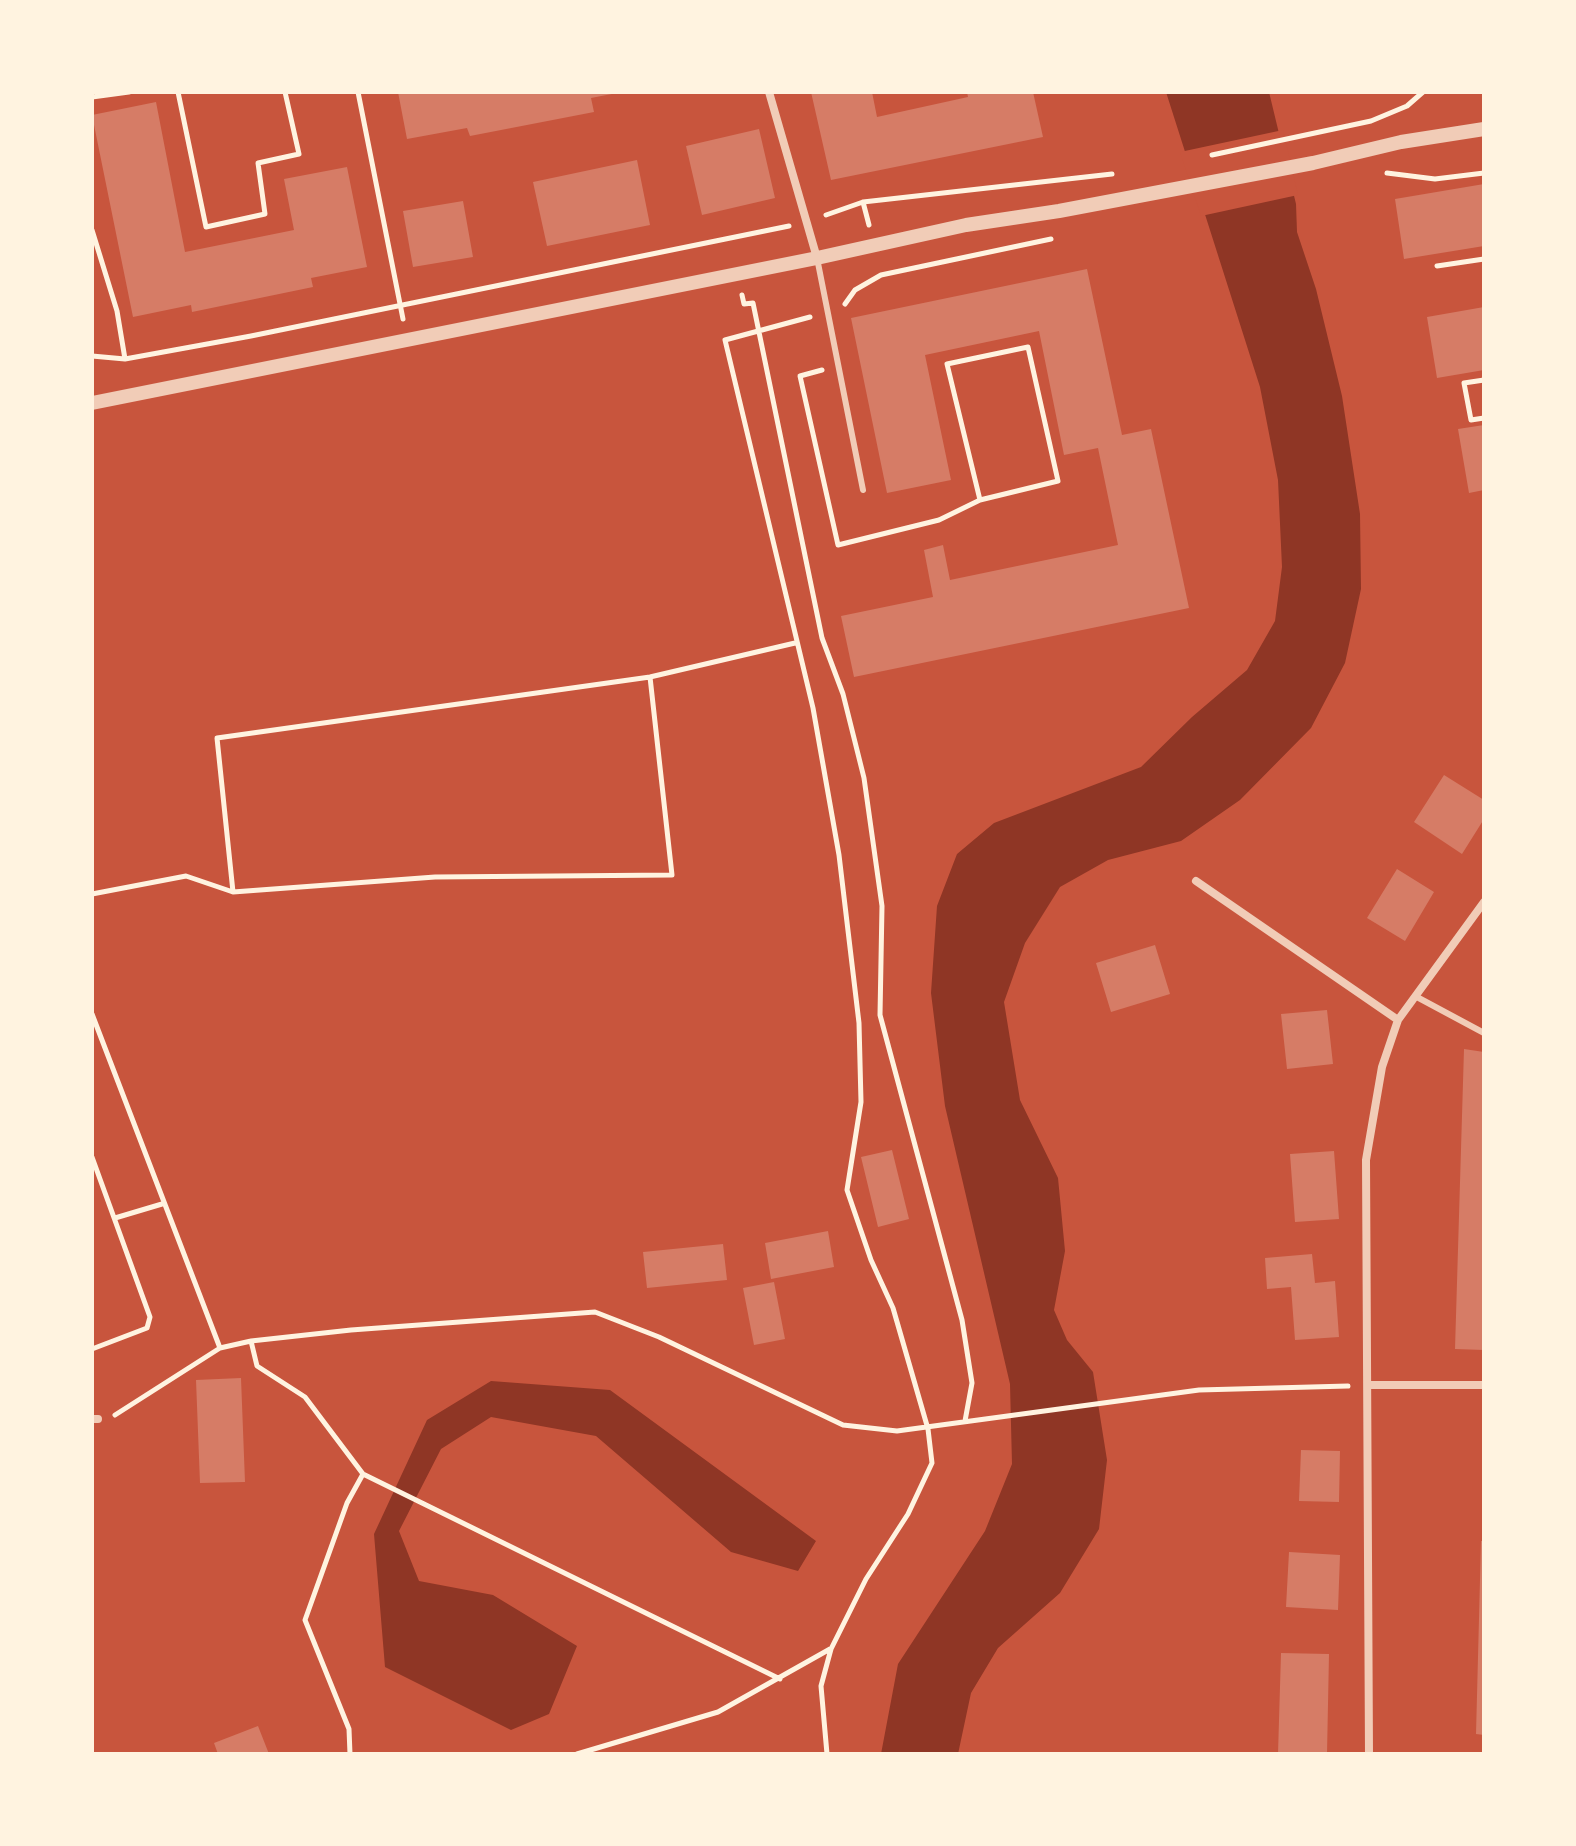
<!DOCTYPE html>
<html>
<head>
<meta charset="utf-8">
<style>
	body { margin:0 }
	#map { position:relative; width:1576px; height:1846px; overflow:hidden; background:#c8553d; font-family:"Varela Round",sans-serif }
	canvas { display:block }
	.frame { position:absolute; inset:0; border:94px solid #fff3e0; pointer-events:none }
</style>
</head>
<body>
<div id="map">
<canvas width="1576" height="1846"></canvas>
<div class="frame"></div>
</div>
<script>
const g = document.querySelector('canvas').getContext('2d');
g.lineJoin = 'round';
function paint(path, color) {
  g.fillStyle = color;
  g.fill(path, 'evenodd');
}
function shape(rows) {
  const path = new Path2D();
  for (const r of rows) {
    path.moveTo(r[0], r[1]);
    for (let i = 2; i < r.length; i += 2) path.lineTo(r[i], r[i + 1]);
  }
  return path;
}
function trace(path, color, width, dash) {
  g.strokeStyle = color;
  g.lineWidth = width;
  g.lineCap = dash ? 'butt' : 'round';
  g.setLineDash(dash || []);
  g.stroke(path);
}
paint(shape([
	[1166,92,1269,92,1296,204,1297,232,1316,289,1342,396,1360,514,1361,589,1345,663,1311,728,1240,800,1181,841,1108,860,1060,887,1025,943,1004,1002,1020,1100,1058,1178,1065,1251,1054,1310,1067,1340,1093,1372,1107,1460,1099,1529,1060,1593,998,1648,971,1693,958,1754,881,1754,898,1664,985,1531,1012,1464,1010,1384,945,1106,931,993,937,906,957,854,994,823,1141,767,1192,717,1247,670,1275,621,1282,567,1278,480,1260,387],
	[491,1381,610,1390,816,1541,798,1571,731,1552,596,1436,491,1417,441,1449,399,1531,419,1581,493,1595,577,1646,549,1714,511,1730,385,1667,374,1534,427,1420]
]), '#8f3625');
paint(shape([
	[1283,130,1298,195,1201,216,1180,152]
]), '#c8553d');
paint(shape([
	[398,92,617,92,617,93,591,98,594,112,470,136,467,128,407,139],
	[811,92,872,92,877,117,968,97,967,92,1033,92,1043,137,831,180],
	[156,102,185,252,294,230,284,179,347,167,367,267,311,278,313,287,192,312,191,305,133,317,92,115],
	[759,129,775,198,702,215,686,146],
	[637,160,650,225,547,246,533,182],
	[1484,184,1484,246,1404,259,1395,199],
	[463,201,473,257,413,267,403,211],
	[1087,269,1122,435,1151,429,1189,608,854,677,841,616,933,597,924,550,943,545,950,580,1118,545,1098,448,1064,455,1039,331,925,355,951,480,887,493,851,318],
	[1484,307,1484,370,1437,378,1427,317],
	[1484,425,1484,490,1469,493,1458,429],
	[1444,775,1484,800,1484,819,1462,854,1414,822],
	[1397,869,1434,892,1405,941,1367,918],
	[1155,945,1170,994,1111,1012,1096,963],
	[1327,1010,1333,1064,1287,1069,1281,1014],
	[1464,1049,1484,1052,1484,1350,1455,1349],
	[892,1150,909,1219,878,1227,861,1157],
	[1334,1151,1339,1219,1295,1222,1290,1154],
	[828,1231,834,1267,771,1279,765,1243],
	[723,1244,727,1280,647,1288,643,1252],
	[1312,1254,1315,1283,1335,1281,1339,1337,1295,1340,1291,1287,1267,1289,1265,1258],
	[774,1282,785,1339,754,1345,743,1288],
	[241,1378,245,1482,200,1483,196,1380],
	[1301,1450,1340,1451,1339,1502,1299,1501],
	[1481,1541,1484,1541,1484,1735,1476,1734],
	[1289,1552,1340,1555,1338,1610,1286,1607],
	[1281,1653,1329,1654,1327,1754,1278,1754],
	[258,1726,269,1754,218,1754,214,1743]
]), '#d67c66');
trace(shape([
	[178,92,206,227,265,214,258,163,299,154,285,92],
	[358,92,403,319],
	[92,97,129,92],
	[1212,155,1371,121,1407,106,1423,92],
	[1387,173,1435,179,1484,173],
	[863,202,869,225],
	[826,215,863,202,1112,174],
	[92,230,117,311,125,359],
	[1437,266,1484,259],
	[742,295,744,304,753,303,822,638,843,694,864,778,882,906,880,1015,962,1320,972,1383,965,1421],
	[845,304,855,290,881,275,1051,239],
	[810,317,725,340,813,708,839,855,859,1023,861,1102,847,1190,871,1260,893,1308,928,1429,932,1463,908,1514,866,1579,831,1649,821,1686,827,1754],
	[92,356,125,359,251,336,789,226],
	[822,370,800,376,838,545,939,520,980,500,1058,481,1028,347,947,364,980,500],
	[1484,380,1464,383,1471,420,1484,418],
	[233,892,217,738,650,677,795,643],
	[92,894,186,876,233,892,435,877,672,875,650,677],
	[92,1014,220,1348],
	[92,1157,150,1317,147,1328,92,1349],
	[115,1218,162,1204],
	[251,1341,257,1366,305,1397,363,1474,780,1679],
	[115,1415,220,1348,251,1341,351,1330,595,1312,659,1337,843,1425,897,1431,1199,1390,1348,1386],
	[350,1754,349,1729,305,1620,347,1503,363,1474],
	[577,1754,718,1712,830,1649]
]), '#fff3e0', 5);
trace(shape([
	[817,258,863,490],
	[1415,996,1484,1033]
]), '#f1ccb7', 6);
trace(shape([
	[769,92,817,258],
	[1196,881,1398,1020],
	[1369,1385,1484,1385],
	[92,1419,98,1419],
	[1369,1754,1366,1160,1382,1067,1398,1020,1484,902]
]), '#f1ccb7', 8);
trace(shape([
	[92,403,817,258,966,225,1059,211,1313,163,1401,142,1484,129]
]), '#f1ccb7', 14);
</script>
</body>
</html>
